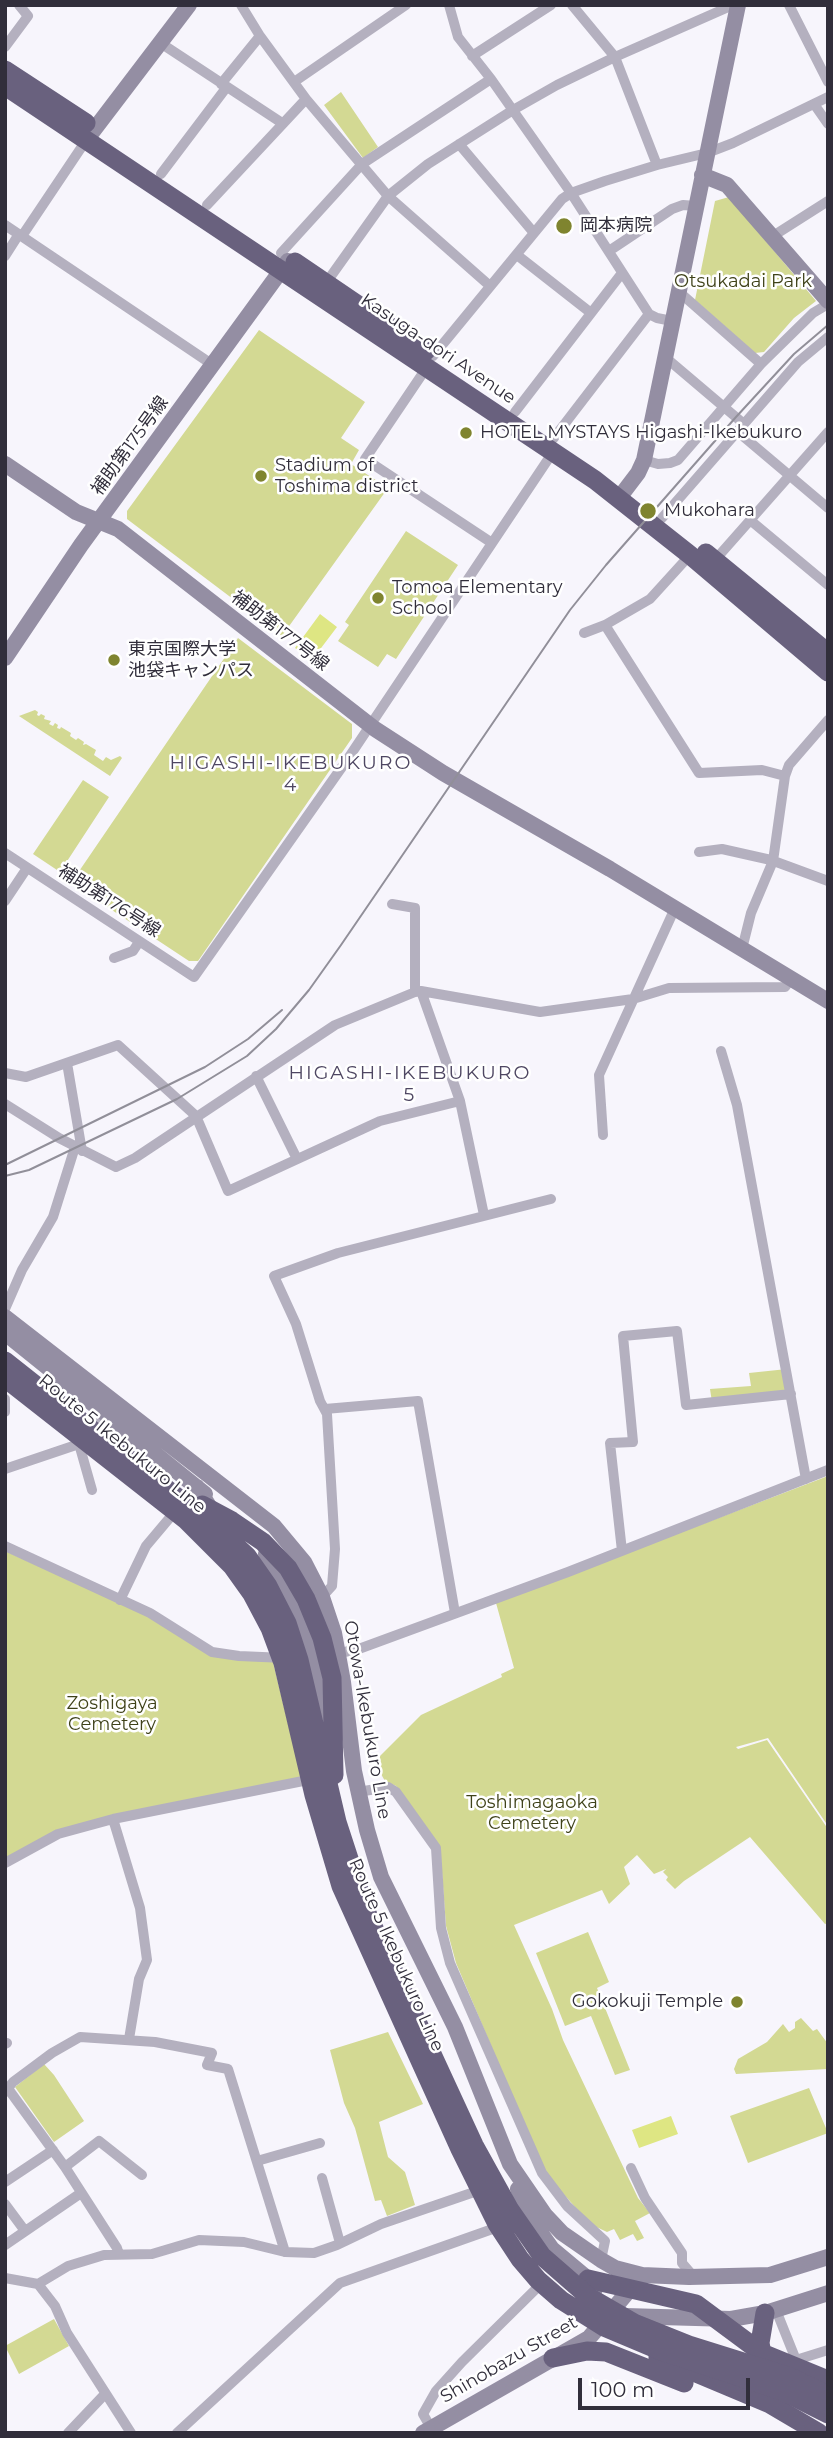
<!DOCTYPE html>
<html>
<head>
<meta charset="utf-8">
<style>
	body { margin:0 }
	#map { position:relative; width:833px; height:2438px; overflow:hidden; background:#f7f5fc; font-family:Montserrat,sans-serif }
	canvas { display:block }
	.frame { position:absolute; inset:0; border:7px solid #312e3b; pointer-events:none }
	.scale { position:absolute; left:578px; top:2378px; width:172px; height:32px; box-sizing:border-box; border:4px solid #312e3b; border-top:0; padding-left:9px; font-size:21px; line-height:24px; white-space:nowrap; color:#312e3b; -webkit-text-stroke:5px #fff; paint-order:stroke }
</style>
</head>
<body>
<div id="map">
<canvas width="833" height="2438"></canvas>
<div class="frame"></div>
<div class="scale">100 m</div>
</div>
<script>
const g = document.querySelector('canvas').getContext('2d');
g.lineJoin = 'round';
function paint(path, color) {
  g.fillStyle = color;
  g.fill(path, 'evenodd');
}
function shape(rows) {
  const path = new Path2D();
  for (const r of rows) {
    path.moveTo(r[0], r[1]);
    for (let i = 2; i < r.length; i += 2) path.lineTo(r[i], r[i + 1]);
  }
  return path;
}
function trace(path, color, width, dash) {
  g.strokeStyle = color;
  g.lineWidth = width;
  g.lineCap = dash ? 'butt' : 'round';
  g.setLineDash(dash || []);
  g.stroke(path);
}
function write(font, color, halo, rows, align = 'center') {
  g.font = font + ' Montserrat,"Noto Sans JP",sans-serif';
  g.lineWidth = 5;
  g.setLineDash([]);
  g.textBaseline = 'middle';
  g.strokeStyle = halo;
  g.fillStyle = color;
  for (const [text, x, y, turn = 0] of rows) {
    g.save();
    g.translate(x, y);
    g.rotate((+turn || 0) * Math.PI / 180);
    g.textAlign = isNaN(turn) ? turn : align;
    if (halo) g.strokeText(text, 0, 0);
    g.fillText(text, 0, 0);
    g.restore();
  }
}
paint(shape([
	[341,92,378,147,363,158,324,105],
	[729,197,816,301,794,318,764,352,755,353,695,300,715,201],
	[259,330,365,402,341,438,359,450,351,464,388,488,282,636,127,519,127,511],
	[406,531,458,565,396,659,387,654,378,667,338,641,349,625,345,622],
	[238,638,352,724,352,738,198,961,189,961,71,883],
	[35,710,38,712,37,715,39,716,41,714,45,716,44,719,51,721,49,724,53,726,55,723,58,725,57,728,60,729,61,727,71,733,70,736,76,740,78,738,84,742,83,745,86,744,96,750,94,755,103,761,106,757,111,760,120,756,122,758,110,776,19,716],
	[83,780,109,797,60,872,33,854],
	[787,1369,791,1393,712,1402,710,1389,751,1386,749,1373],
	[828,1476,828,1826,768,1738,736,1747,738,1749,767,1740,828,1829,828,1923,825,1924,750,1837,684,1881,675,1889,666,1880,668,1877,663,1872,666,1869,654,1874,637,1855,624,1867,630,1884,609,1904,602,1890,514,1925,552,2009,563,2040,638,2198,650,2213,635,2221,644,2238,637,2241,633,2234,620,2240,614,2229,607,2232,590,2224,545,2173,456,1963,446,1926,440,1846,396,1786,385,1781,374,1762,421,1715,502,1677,501,1674,514,1668,496,1603],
	[5,1551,153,1618,212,1656,273,1662,301,1777,58,1834,5,1863],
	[588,1932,609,1982,597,1988,630,2070,615,2075,591,2016,565,2026,536,1953],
	[801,2018,813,2031,817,2029,828,2044,828,2069,736,2074,734,2069,738,2059,767,2042,783,2024,789,2032,795,2028,795,2022],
	[388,2032,423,2104,379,2122,388,2157,405,2172,415,2205,387,2216,381,2200,375,2201,355,2128,344,2103,330,2050],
	[44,2064,54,2075,84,2121,54,2142,15,2087],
	[809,2088,828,2133,748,2163,730,2116],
	[54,2319,69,2346,19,2374,5,2346]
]), '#d3d993');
paint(shape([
	[320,614,337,627,312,660,295,648],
	[671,2116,678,2134,639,2148,632,2130]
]), '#dee683');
trace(shape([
	[241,5,260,36,306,99,388,196,490,286],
	[449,5,458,37,491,79,571,193,649,314,657,318,672,321],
	[572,5,615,57,657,165],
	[789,5,828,82],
	[159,42,282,123],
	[5,47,28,16,19,5],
	[472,56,551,5],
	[294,82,406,5],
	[221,84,260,36],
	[814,104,828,124],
	[459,144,534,233],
	[161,174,226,88],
	[207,205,306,99],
	[5,225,213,365],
	[22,236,87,139],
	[773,236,828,201],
	[609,251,672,209,683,205,696,206],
	[281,253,362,164,491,79],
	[517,255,591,313],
	[5,256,19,234],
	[326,283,388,196,428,164,513,110,557,85,615,57,733,5],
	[678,291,761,364],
	[433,356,562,199,571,193,605,181,657,165,707,153,733,143,828,97],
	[665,357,744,424],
	[427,367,365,459,492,543],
	[515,412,622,273],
	[738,432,828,508],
	[553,439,649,314],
	[644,460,658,464,670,463,678,460,761,364,813,313,828,304],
	[662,518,798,362,828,337],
	[750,520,828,585],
	[715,560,828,432],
	[605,625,699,773,762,770,785,776],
	[584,633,605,625,650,599,690,555],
	[699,852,722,849,771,860,828,881],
	[5,853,194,977,349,757,553,452],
	[5,901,27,868],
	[392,904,415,908,415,992],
	[742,949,751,913,773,861,785,776,789,765,828,720],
	[114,958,133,951,139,942],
	[421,991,460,1101,484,1215],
	[721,1051,737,1105,806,1479],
	[67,1063,82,1151],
	[5,1073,26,1077,118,1045,196,1116,228,1191,380,1121,460,1101],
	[256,1076,297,1159],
	[5,1104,59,1138,116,1167,135,1158,335,1025,415,992,421,991,540,1012,633,999,669,988,785,987,790,980],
	[603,1135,599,1075,675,908],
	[5,1309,22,1270,53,1217,75,1147],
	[5,1399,5,1412],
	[325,1409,418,1401,455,1613],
	[79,1444,92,1490],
	[5,1469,79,1444,105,1410],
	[5,1546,150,1613,212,1652,239,1656,285,1658],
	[622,1551,610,1443,633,1442,623,1336,677,1331,686,1405,791,1394],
	[322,1597,332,1586,335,1549,327,1414,320,1401,296,1324,274,1276,338,1253,551,1199],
	[120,1600,146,1546,178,1508],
	[332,1654,356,1650,568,1572,828,1470],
	[358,1792,388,1787,396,1792,436,1848,441,1928,450,1963,542,2173,567,2206,605,2241,601,2260],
	[113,1819,140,1908,147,1960,139,1979,129,2039],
	[5,1863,58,1834,113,1819,313,1779],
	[5,2044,7,2043],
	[9,2090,65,2167,117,2248,119,2254],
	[5,2092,13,2082,52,2053,80,2037,155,2042,212,2053,207,2065,228,2069,285,2252],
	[257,2161,320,2143],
	[65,2167,99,2141,142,2175],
	[631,2168,645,2198,682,2253,682,2263,694,2277],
	[322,2178,340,2243],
	[5,2182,53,2150],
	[5,2204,25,2231],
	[5,2245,81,2193],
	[5,2278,38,2284,68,2266,104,2255,152,2254,199,2240,244,2242,285,2252,314,2253,337,2245,381,2224,483,2189],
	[38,2284,55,2306,67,2333,131,2433],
	[776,2310,796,2360,828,2350],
	[431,2428,423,2414,436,2391,462,2362,544,2281],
	[68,2433,105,2394],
	[177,2433,340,2283,501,2226]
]), '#b4b0bf', 10);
trace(shape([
	[87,139,189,5],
	[702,175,727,185,828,301],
	[5,464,76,512,118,529,375,729,443,773,610,869,828,1001],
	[619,498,638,473,644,460,738,5],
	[5,658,81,545,288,261],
	[5,1317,274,1526,304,1562,322,1597,334,1633,343,1682,354,1771,367,1830,381,1877,455,2027,510,2164,545,2215,562,2233,601,2260,615,2268,642,2275,689,2277,770,2275,828,2257],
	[5,1333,205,1494],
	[197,1487,212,1511],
	[266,1554,295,1603,306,1632,314,1656,327,1722],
	[518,2189,532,2221,552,2249,588,2279,595,2289],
	[625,2316,731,2319,765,2313,828,2293],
	[423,2433,589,2338,636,2282]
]), '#948ea3', 16);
trace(shape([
	[5,70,86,123],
	[5,86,595,480,690,555,828,672],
	[295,262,426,351],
	[706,553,828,653],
	[588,2279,696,2304,762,2353,828,2380],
	[762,2353,760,2343,765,2313],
	[658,2357,770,2404,819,2433],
	[553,2358,587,2351,606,2352,684,2383]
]), '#69617e', 19);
trace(shape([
	[5,1165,205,1067,248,1039,282,1010],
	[5,1176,29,1170,177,1099,247,1056,276,1029,309,990,341,945,570,610,606,565,736,417,794,354,828,325]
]), '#918f99', 2);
trace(shape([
	[5,1361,221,1532,247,1556,268,1586,287,1623,299,1660,337,1822,366,1911,474,2145,510,2210,542,2256,589,2297,634,2323,689,2345,788,2376,828,2395],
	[5,1378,186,1520,232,1566,252,1594,270,1628,283,1663,314,1795,341,1886,460,2149,497,2224,520,2259,538,2280,561,2300,604,2327,661,2351,782,2391,828,2414],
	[202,1505,232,1521,263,1542,288,1568,306,1599,322,1638,332,1678,334,1775]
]), '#69617e', 19);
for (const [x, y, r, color] of [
	[564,226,9,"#7f842f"],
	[466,433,7,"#7f842f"],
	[261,476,7,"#7f842f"],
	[648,511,9,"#7f842f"],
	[378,598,7,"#7f842f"],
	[114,660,7,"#7f842f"],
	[737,2002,7,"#7f842f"]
]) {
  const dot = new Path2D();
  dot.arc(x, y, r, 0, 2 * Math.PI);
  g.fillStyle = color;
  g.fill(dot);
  trace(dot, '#fff', 2.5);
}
write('18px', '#312e3b', '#fff', [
	["岡本病院",580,226],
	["HOTEL MYSTAYS Higashi-Ikebukuro",480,433],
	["Stadium of",275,466],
	["Toshima district",275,487],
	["Mukohara",664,511],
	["Tomoa Elementary",392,588],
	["School",392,609],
	["東京国際大学",128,650],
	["池袋キャンパス",128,671],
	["Gokokuji Temple",723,2002,"right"]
], 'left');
write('18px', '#3f4219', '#fff', [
	["Otsukadai Park",743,282],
	["Zoshigaya",112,1704],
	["Cemetery",112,1725],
	["Toshimagaoka",532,1803],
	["Cemetery",532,1824]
]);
write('18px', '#312e3b', '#fff', [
	["Kasuga-dori Avenue",438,349,34],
	["補助第175号線",130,446,-54],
	["補助第177号線",280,631,38],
	["補助第176号線",109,901,33],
	["Route 5 Ikebukuro Line",122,1444,39],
	["Otowa-Ikebukuro Line",367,1720,80],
	["Route 5 Ikebukuro Line",396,1955,66],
	["Shinobazu Street",509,2360,-30]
]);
g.letterSpacing = '2px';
write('19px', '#4e4662', '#fff', [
	["HIGASHI-IKEBUKURO",291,763],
	["4",291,785],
	["HIGASHI-IKEBUKURO",410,1073],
	["5",410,1095]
]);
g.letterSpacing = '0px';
</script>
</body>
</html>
